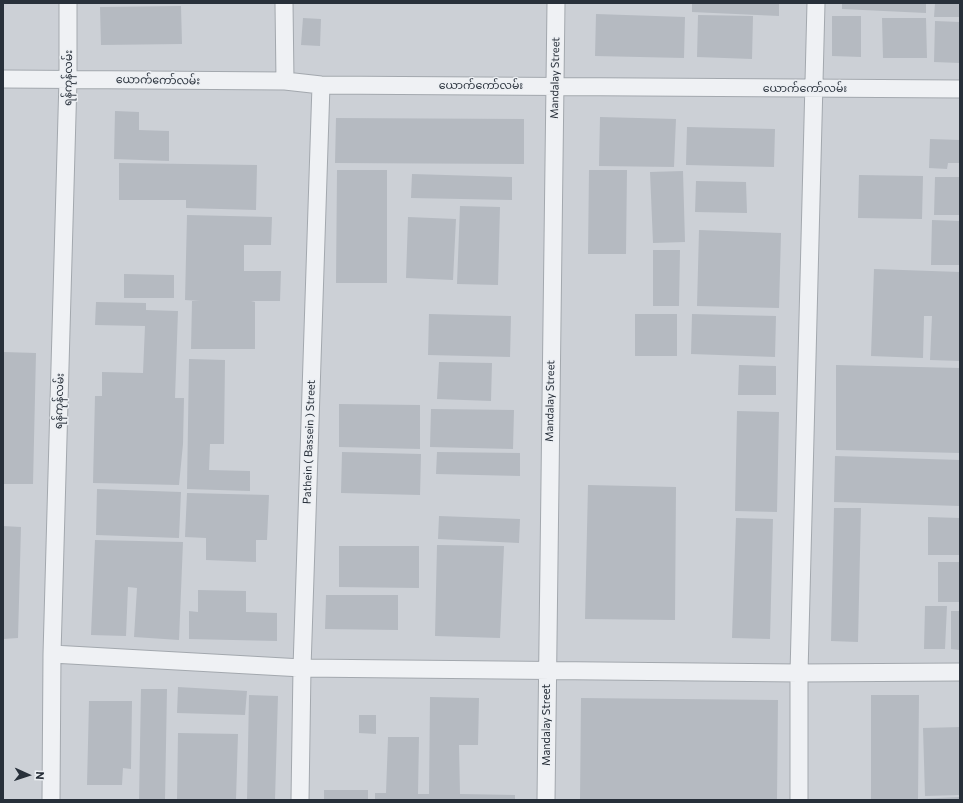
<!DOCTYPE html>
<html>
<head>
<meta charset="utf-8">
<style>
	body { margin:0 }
	#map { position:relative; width:963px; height:803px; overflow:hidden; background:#dde1e5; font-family:Commissioner,sans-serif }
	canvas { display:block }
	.frame { position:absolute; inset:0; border:4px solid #28303a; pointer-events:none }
	.north { position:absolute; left:8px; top:755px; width:40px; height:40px; -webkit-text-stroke:3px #eceff3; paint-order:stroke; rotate:93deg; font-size:11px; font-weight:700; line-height:16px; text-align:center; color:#28303a }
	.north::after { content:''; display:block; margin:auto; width:14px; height:18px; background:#28303a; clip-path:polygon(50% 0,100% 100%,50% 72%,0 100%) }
</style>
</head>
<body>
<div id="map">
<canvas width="963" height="803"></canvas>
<div class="frame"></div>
<div class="north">N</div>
</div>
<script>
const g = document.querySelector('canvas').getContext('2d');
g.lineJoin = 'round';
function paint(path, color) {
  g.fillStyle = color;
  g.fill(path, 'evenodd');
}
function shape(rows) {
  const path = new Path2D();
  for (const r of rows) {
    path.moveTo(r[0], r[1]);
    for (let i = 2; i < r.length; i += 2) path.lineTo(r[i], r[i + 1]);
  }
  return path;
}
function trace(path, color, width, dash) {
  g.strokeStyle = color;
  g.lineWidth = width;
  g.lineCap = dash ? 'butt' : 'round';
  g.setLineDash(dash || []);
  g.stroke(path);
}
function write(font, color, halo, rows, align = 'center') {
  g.font = font + ' Commissioner,"Noto Sans Myanmar",sans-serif';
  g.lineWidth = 3;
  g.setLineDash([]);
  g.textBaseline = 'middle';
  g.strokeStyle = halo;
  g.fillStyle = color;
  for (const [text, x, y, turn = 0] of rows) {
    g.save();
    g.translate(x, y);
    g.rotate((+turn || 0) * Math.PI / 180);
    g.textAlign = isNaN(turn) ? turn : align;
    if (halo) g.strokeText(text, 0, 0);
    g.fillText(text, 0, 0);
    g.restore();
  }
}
paint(shape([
	[3,3,960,3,960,800,3,800]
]), '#ccd0d6');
paint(shape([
	[692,3,779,3,779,16,692,12],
	[842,3,926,3,926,13,842,9],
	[935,3,960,3,960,17,934,17],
	[181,6,182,44,101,45,100,7],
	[596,14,685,17,684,58,595,56],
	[698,15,753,16,752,59,697,57],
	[832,16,861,16,861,57,832,56],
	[303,18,321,19,320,46,301,45],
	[882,18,926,18,927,58,883,58],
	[935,21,960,22,960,63,934,62],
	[115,111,139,112,139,130,169,131,169,161,114,159],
	[600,117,676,119,674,167,599,166],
	[336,118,524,119,524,164,335,163],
	[687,127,775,129,774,167,686,165],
	[930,139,960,140,960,163,948,163,947,169,929,168],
	[119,163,257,165,256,210,186,208,186,200,119,200],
	[337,170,387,170,387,283,336,283],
	[589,170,627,170,626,254,588,254],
	[683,171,685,242,653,243,650,172],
	[412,174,512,177,512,200,411,198],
	[859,175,923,176,922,219,858,218],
	[935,177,960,177,960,215,934,215],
	[696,181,746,182,747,213,695,212],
	[460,206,500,207,498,285,457,284],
	[187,215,272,217,271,245,244,245,244,271,281,271,280,301,251,301,255,302,255,349,191,349,192,301,200,301,185,300],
	[408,217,456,219,453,280,406,278],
	[932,220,960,221,959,265,931,265],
	[699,230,781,233,779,308,697,306],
	[653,250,680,250,679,306,653,306],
	[874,269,960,272,960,361,930,360,932,316,924,316,923,358,871,356],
	[124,274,174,275,174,298,124,298],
	[96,302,146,303,146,310,178,311,175,398,184,398,183,444,179,485,93,483,95,396,102,396,102,372,143,373,145,326,95,325],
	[429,314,511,316,510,357,428,355],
	[635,314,677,314,677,356,635,356],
	[692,314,776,316,775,357,691,354],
	[3,352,36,353,33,484,3,484],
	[189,359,225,360,224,444,210,444,209,470,250,471,250,491,187,489],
	[439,362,492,363,491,401,437,399],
	[739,365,776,366,776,395,738,395],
	[836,365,960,368,960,453,836,450],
	[339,404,420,405,420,449,339,447],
	[431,409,514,410,513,449,430,447],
	[737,411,779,412,777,512,735,511],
	[342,452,421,454,420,495,341,493],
	[437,452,520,453,520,476,436,474],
	[835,456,960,460,960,506,834,502],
	[588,485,676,487,675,620,585,619],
	[97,489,181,492,179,538,96,535],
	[187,493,269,495,267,540,256,540,256,562,206,560,206,538,185,537],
	[834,508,861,508,858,642,831,641],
	[439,516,520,519,519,543,438,539],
	[928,517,960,518,960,555,928,555],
	[736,518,773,519,770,639,732,638],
	[3,526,21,527,18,638,3,639],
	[95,540,183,542,179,640,134,637,137,588,128,587,126,636,91,635],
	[437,545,504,546,500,638,435,636],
	[339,546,419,546,419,588,339,587],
	[938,562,960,562,960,602,938,602],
	[198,590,246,591,246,612,277,613,277,641,189,639,189,611,198,612],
	[326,595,398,595,398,630,325,629],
	[925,606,947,606,945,649,924,649],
	[951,611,960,611,960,650,951,649],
	[178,687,247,691,245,715,177,713],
	[141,689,167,689,165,800,139,800],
	[249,695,278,696,275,800,247,800],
	[871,695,919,695,918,800,871,800],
	[430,697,479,698,478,745,459,745,460,794,515,795,515,800,375,800,375,793,386,793,388,737,419,737,418,794,429,794],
	[581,698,778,700,777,800,580,800],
	[89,701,132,701,131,769,123,768,122,785,87,785],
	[359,715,376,715,376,734,359,733],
	[960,727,960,795,925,796,923,728],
	[178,733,238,734,236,800,177,800],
	[324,790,368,790,368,800,324,800],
	[960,797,960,800,918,800,918,799]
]), '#b5bac1');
const minor = shape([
	[284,3,285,81],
	[3,79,285,81,321,85,960,89],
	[52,654,302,668,799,673,960,672],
	[51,800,52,654,68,79,68,3],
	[300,800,302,668,321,85],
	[546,800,556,3],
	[799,800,799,673,816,3]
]);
trace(minor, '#a3a8ae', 19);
trace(minor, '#eff1f4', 17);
write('11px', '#28303a', '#eceff3', [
	["ရန်ကုန်လမ်း",68,78,-89],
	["Mandalay Street",555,78,-89],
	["ယောက်ကော်လမ်း",158,80,1],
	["ယောက်ကော်လမ်း",481,85],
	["ယောက်ကော်လမ်း",805,88],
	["ရန်ကုန်လမ်း",59,401,-88],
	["Mandalay Street",550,401,-89],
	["Pathein ( Bassein ) Street",309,442,-88],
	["Mandalay Street",546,725,-90]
]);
</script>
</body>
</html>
